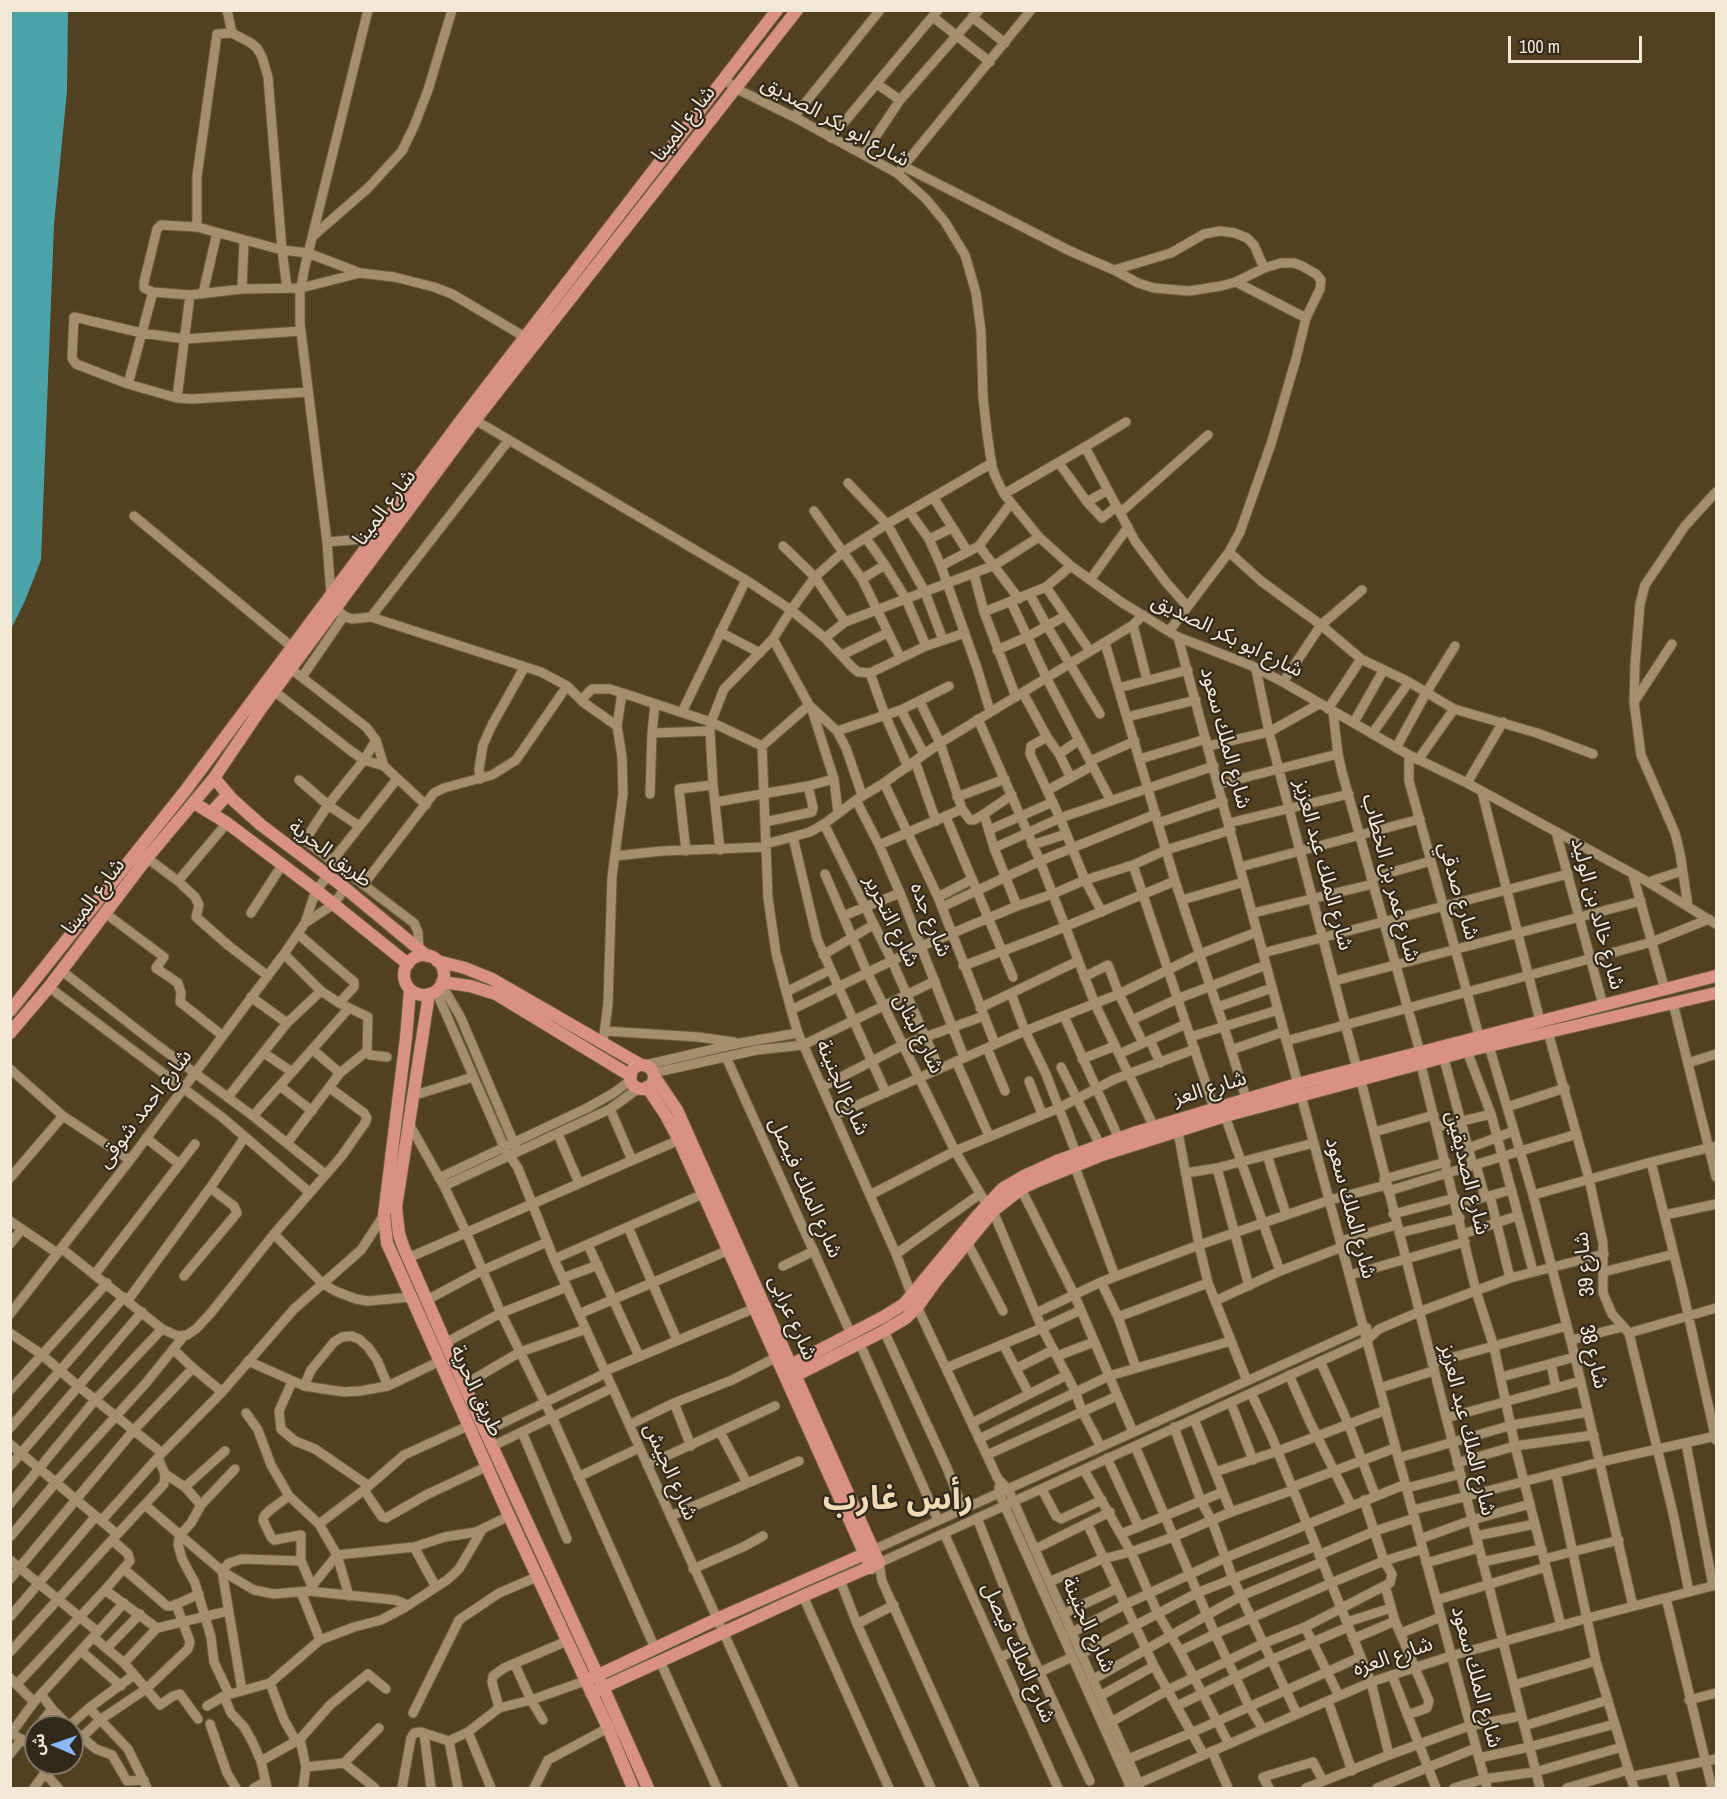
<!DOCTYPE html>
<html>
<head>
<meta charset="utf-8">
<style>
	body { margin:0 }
	#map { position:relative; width:1727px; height:1799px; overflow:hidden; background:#534021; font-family:"Archivo Narrow","Noto Sans Arabic",sans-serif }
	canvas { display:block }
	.frame { position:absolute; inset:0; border:12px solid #f4e9d7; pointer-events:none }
	.north { position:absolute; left:24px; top:1715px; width:60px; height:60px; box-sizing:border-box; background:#31291b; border:2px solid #7f7666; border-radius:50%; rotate:272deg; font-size:16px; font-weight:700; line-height:24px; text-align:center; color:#f4e9d7 }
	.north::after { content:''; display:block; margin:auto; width:21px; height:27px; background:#8eb8fd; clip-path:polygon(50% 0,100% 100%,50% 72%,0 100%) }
	.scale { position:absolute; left:1508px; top:36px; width:134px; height:27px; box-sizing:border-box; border:3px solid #f4e9d7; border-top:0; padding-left:8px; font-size:18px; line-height:21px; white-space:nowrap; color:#f4e9d7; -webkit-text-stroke:4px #31291b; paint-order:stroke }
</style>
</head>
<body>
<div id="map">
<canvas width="1727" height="1799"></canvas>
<div class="frame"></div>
<div class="north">ش</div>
<div class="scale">100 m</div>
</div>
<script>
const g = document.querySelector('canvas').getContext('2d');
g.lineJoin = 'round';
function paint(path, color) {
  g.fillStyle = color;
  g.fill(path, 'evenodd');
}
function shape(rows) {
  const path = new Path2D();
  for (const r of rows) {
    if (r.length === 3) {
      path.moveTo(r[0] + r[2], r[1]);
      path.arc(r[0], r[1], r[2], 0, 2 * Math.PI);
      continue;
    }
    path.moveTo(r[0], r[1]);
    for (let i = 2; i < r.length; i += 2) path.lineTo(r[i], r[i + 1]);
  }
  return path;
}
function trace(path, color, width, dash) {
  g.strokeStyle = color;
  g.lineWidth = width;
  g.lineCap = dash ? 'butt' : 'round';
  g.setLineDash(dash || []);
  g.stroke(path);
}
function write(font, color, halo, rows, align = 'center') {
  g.font = font + ' "Archivo Narrow","Noto Sans Arabic",sans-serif';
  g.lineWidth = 4.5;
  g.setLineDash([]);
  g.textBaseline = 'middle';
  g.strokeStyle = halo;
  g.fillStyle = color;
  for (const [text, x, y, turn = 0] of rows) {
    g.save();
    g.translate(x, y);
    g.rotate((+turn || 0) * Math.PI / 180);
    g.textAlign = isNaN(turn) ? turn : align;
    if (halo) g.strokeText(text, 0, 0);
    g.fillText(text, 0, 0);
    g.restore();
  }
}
paint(shape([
	[11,10,68,11,67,91,54,224,41,560,25,601,11,629]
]), '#4ba3a7');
const minor = shape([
	[227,10,232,33],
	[933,17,990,62],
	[972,17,1005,43],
	[724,79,737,89,794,117,897,173,926,199,945,222,965,255,976,293,981,331,983,397,987,433,992,467,996,478,1004,494,1039,537,1071,566,1121,602,1178,637,1250,665,1283,682,1409,755,1467,783,1648,882,1716,924],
	[877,84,900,100],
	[794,117,880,10],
	[831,138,938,10],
	[864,154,900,100,979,10],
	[903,166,1070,251,1114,270,1138,283,1154,288,1189,291,1221,286,1236,282,1264,268,1281,263,1294,263,1302,266,1316,274,1321,280,1320,289,1306,318,1296,359,1271,444,1240,532,1229,552,1170,630],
	[901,169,1031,10],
	[197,227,197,176,217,34,232,33,251,43,257,48,262,57,268,77,282,250,197,227,161,225,157,229,144,282,144,288,153,292,190,295,242,289,301,288,360,273],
	[313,236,368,188,402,151,415,124,428,90,452,10],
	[1114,270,1171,253,1204,234,1220,231,1235,233,1247,238,1254,245,1264,268],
	[1236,282,1306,318],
	[287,288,282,250,308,253,360,273,394,277,434,287,452,294,525,337],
	[242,289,244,241],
	[203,293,217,233],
	[301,331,185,339,142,333,74,317,72,358,76,364,128,384,177,398,192,399,308,392],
	[128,384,153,292],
	[177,398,190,295],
	[470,417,746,580,791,610,825,638,853,668,858,672,870,673,926,646,965,633],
	[1085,447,1126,422],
	[1059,463,1087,502,1102,518,1116,507],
	[848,483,887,524,925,592,943,640],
	[1004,494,1085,447,1135,541,1165,581,1187,606],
	[933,497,968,552],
	[1087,502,1108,490],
	[814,511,862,579,900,657],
	[909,511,929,539,941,566,977,668,990,711],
	[1120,513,1208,435],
	[134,516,292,647],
	[866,538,885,565,906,599,926,646],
	[929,539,952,528],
	[327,542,376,538],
	[783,546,815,577,845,622],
	[979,546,1019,599],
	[1229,552,1261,581,1321,625,1361,659,1409,682,1454,709,1537,733,1593,754],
	[941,566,979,546,1011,503],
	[974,574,984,612,1016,697],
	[862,579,885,565],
	[1090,580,1128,527],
	[1046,587,1090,651],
	[1030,595,1047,626,1100,714],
	[1011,602,1047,679,1111,801],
	[984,612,1046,587,1071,566],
	[344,616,338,610,331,595,327,542,300,324,300,292,305,266,368,10],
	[371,617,541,672,567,686,583,702,617,726],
	[1133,625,1147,680],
	[720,632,760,653],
	[1178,637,1487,1788],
	[825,638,845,622,995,565,1039,537],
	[773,639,809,705,837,731,846,748,862,795],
	[1105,643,1175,881,1224,1027,1246,1098],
	[997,650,1027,637,1065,616],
	[842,655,887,633],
	[291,669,366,727,376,740,384,766],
	[1256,669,1269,732,1357,1069],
	[870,673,885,715,908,767],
	[302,677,344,616,352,619,371,617,508,441],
	[1283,682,1321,625,1362,590],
	[1118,688,1188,670],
	[274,691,351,751,364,760,384,766,426,805],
	[1023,693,1047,737,1059,754,1071,778],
	[583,702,584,697,592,689,610,689,711,722,762,746],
	[920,702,940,743,962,809,970,820,974,820,984,814],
	[1634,702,1672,644],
	[809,705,762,746,768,898,776,953,791,1010,798,1033,896,1254,912,1296,998,1479,1008,1489,1139,1784,1139,1788],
	[1328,709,1361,659],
	[812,710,834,779,838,813],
	[901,710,924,754],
	[682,712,746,580],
	[1333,712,1338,754,1342,772,1420,1052],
	[1127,717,1196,700],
	[978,719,1040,861,1095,1004,1154,1127],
	[1354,722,1383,671],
	[837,731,901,710,949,686],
	[652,733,710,731],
	[1372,734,1409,682],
	[1047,737,1031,746,1030,754,1060,818,1085,880,1102,912],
	[376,740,364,760,328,805,309,834,307,842,414,923,418,932,419,949],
	[1208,746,1269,732,1319,704],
	[1396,748,1426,693,1455,646],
	[1059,754,1079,740],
	[1409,755,1409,781,1479,1036],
	[1140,759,1206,739],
	[1418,760,1454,709],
	[915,761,936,821],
	[1090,761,1135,741],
	[480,779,479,769,483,745,492,725,524,668],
	[299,780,328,805,359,826],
	[884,783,938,897,995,1044],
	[1467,783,1503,722],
	[1219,784,1338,754],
	[1048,790,1092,766],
	[1482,792,1540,1021],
	[650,794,652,733,655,704],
	[1012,795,984,814,994,848,1017,906],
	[957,797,1005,779],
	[856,800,879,845,900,893,964,1057],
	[716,802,808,786,834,779],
	[946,817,1013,977],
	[765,822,812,812,813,807,808,786],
	[1158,823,1223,801],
	[1229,823,1349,794],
	[824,824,892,961,939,1068],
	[989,830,1053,802],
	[1556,832,1603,1005],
	[793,837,817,939,886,1093],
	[766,844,810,832,824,824,856,800,884,783,940,743,1133,625,1143,615],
	[879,845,962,809],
	[1032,845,1066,834],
	[994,848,1060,818,1214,766],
	[720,850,713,785,710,731,711,722,724,689,773,639,791,610,815,577,843,552,887,524,992,463],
	[686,851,679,789,713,785],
	[615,856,662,851,766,847],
	[147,858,178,881,195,897,199,905,196,917,229,946,268,976],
	[333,860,397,779],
	[1133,865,1214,1108],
	[1240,867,1420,819],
	[825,874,867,972,955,1151,987,1205],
	[1633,875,1665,990],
	[1371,878,1431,861],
	[178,881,227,823],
	[1648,882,1682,871],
	[363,885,434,793,444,788,492,775,516,760,567,686],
	[938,897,971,880],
	[1182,900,1244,882],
	[1688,906,1680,853,1675,833,1641,755,1634,702,1635,665,1640,604,1645,585,1685,526,1716,492],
	[942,907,1040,861,1156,814],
	[105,913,164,957,156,968,178,983,181,993,180,1002,223,1036],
	[251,913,282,865],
	[1253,913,1373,884],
	[843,916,900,893],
	[305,923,334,904,345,888],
	[298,934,354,982,354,987,339,1003],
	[1263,953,1568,874],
	[284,954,321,991,339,1003,368,1017,367,1051,370,1055,387,1057],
	[823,955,873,925],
	[963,966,1045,935,1175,881],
	[62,971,153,1042,253,1116,325,1174],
	[1084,977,1108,965,1119,994,1143,1043],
	[1334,981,1641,901],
	[441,984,460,1016,516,1148],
	[49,987,223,1118,309,1192],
	[436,991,505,1149,518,1168,554,1259,794,1788],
	[786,992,830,970],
	[1011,993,1025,1031,1046,1074,1076,1153],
	[251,997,287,1023],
	[1673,1003,1716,1177],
	[1218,1007,1272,988],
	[980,1008,1078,961],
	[791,1010,922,946,1017,906,1053,894,1085,880,1133,865,1166,850,1231,830],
	[1064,1016,1119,1139],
	[1132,1020,1177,999,1266,965],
	[605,1031,698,1037,734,1042],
	[1548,1032,1589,1179,1603,1243,1603,1293,1612,1314,1629,1333,1673,1513,1689,1592],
	[1190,1037,1278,1010],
	[1150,1040,1160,1063],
	[1286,1041,1652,942,1709,919],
	[603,1042,608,1004,612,877,623,794,622,757,617,726,622,693],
	[1489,1046,1533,1195,1575,1357,1633,1606],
	[987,1048,1005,1091],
	[313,1050,340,1073],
	[1231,1050,1283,1032],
	[1467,1051,1491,1114,1533,1271],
	[264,1053,292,1072],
	[1119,1054,1186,1024],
	[726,1057,851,1334],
	[1082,1059,1115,1046],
	[1444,1059,1473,1166],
	[956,1061,989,1136],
	[1688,1063,1716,1054],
	[645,1065,740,1043,798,1033],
	[1421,1065,1476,1291,1494,1347,1515,1446,1561,1626],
	[1061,1067,1100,1145],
	[10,1069,63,1116,130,1160],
	[653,1073,757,1050,803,1045,935,981],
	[1029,1081,1042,1114],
	[1361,1081,1540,1788],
	[280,1086,312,1111],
	[822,1087,903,1045,984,1016],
	[412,1096,473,1077],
	[228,1097,287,1023,321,991],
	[1507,1107,1565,1088],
	[610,1109,632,1160],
	[835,1115,1025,1031,1119,994,1200,954,1257,932],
	[253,1116,349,1008],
	[1225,1116,1280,1271],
	[408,1122,444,1186,466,1232,501,1313,553,1419,655,1648],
	[1437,1127,1491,1114],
	[1178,1132,1199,1245,1208,1283,1247,1381],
	[1374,1132,1434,1115],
	[558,1134,579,1183],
	[146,1138,179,1164],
	[287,1143,340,1073,367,1051],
	[1469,1148,1514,1131],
	[1267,1155,1286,1214],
	[1651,1162,1682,1287,1716,1440],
	[1476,1165,1485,1197],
	[1075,1167,1115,1276],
	[1186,1173,1217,1168],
	[10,1178,63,1116],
	[439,1178,587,1108,612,1094,631,1080],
	[1384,1179,1446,1162],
	[444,1186,610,1109,639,1088],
	[1021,1189,1074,1294,1133,1432],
	[1388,1191,1577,1134],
	[870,1195,955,1151,1059,1108,1115,1079,1195,1049],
	[1533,1195,1651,1162,1716,1146],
	[1490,1196,1510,1278],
	[1456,1205,1511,1190],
	[993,1211,1042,1328,1075,1391,1082,1411,1101,1447],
	[1393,1214,1455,1198],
	[1665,1215,1716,1204],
	[10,1221,57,1253],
	[628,1227,677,1340],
	[1399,1233,1460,1218],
	[274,1234,322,1283,335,1291,356,1299,368,1301,411,1297],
	[1463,1234,1517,1216],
	[1341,1241,1396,1225],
	[967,1242,1003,1311],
	[10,1244,22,1229],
	[588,1245,639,1356],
	[61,1248,162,1329,178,1336,187,1335,196,1329,210,1314,274,1234,341,1157,365,1123,367,1118,364,1113,330,1088],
	[896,1254,980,1194],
	[408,1258,679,1140],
	[554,1259,703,1194],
	[783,1266,814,1251],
	[1603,1272,1674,1254],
	[95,1274,195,1144],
	[1350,1275,1465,1242],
	[184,1276,237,1213,234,1206,210,1188],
	[563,1278,598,1265],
	[1101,1282,1118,1317,1136,1368],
	[1249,1286,1217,1168,1314,1143],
	[128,1300,210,1188,245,1137],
	[427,1300,483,1270,547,1242],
	[1215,1301,1280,1271,1342,1247],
	[1036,1313,1101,1282,1199,1245,1330,1200,1386,1185],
	[10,1314,130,1160,284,954,305,923,316,890,328,876],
	[579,1314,729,1250],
	[1118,1317,1208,1283],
	[884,1331,947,1468,963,1509],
	[10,1333,41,1354,78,1386,162,1453],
	[1629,1333,1716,1308],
	[1571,1340,1622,1327],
	[445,1343,501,1313,567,1287],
	[860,1344,938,1520],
	[1003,1344,1029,1394],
	[173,1349,193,1368],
	[1057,1356,1094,1342],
	[248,1361,304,1386,344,1392,360,1391,388,1386,440,1361],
	[1320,1361,1348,1423,1375,1495],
	[1432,1363,1567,1326],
	[1551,1364,1556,1388],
	[946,1368,1042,1328,1081,1310],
	[1017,1368,1053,1350],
	[605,1371,755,1308],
	[1289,1375,1309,1420,1351,1505],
	[1501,1377,1575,1357],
	[292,1382,279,1411,281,1429,295,1441,315,1449,369,1486],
	[464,1385,520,1352,586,1329],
	[304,1386,311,1370,334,1342,342,1337,351,1336,359,1339,368,1347,377,1360,388,1386],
	[1380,1388,1433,1371],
	[10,1390,107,1283],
	[1251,1393,1271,1435,1371,1682,1389,1755],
	[674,1403,691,1446],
	[1231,1403,1253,1460],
	[246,1413,258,1430,271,1465,289,1496,319,1524,337,1555,349,1596],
	[1446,1418,1581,1381],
	[1194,1419,1231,1512],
	[972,1423,1067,1375],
	[629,1425,674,1403,732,1380,777,1357],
	[1174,1427,1201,1501,1212,1521,1233,1579,1297,1714],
	[10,1428,124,1297],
	[486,1431,606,1373],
	[522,1432,567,1539],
	[720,1432,747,1483],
	[979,1439,1109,1376,1231,1341],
	[1686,1443,1713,1586],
	[10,1444,117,1534],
	[493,1446,612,1388],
	[1135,1446,1215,1634,1249,1706,1263,1729],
	[987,1455,1117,1396],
	[1107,1458,1139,1527],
	[1398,1458,1512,1425,1588,1412],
	[1457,1463,1515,1446,1594,1435],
	[647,1465,775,1406],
	[10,1466,142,1312],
	[1084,1470,1131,1552,1158,1614,1180,1651,1229,1744],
	[1215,1472,1278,1451,1386,1410],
	[165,1474,185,1487],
	[1556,1474,1596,1661,1634,1788],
	[578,1477,639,1448],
	[999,1487,999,1493,1131,1788],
	[1292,1487,1395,1448],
	[1407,1488,1460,1474],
	[1042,1489,1056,1516,1061,1519,1102,1500],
	[364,1490,382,1517,386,1518,426,1495,488,1466],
	[289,1496,270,1510,264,1516,263,1520,271,1537,274,1540,301,1535,301,1561,312,1586],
	[10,1504,95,1400,162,1329],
	[145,1505,222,1571,254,1590,274,1594,308,1591,337,1555,414,1547,445,1537,476,1532,509,1516],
	[201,1505,185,1487,225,1451],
	[1413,1510,1600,1462,1716,1436],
	[671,1516,799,1461],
	[977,1518,1027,1645,1090,1781],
	[101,1521,162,1453,222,1392,294,1309,361,1250,384,1215],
	[1087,1523,1154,1666,1204,1755],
	[319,1524,364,1490,404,1455,470,1425],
	[944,1533,1058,1788],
	[1121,1534,1223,1492],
	[1476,1536,1535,1524],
	[10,1537,57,1481,146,1383,183,1337],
	[1420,1539,1472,1520,1530,1504],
	[414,1547,436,1587],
	[1035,1549,1110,1512],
	[873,1550,1364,1328,1367,1328],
	[1319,1555,1375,1531,1415,1518],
	[1544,1559,1619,1540],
	[10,1560,98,1632],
	[1482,1562,1542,1549],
	[1426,1563,1479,1548],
	[124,1569,167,1606,173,1606,199,1594],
	[693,1569,743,1547,763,1536],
	[10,1579,133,1431,193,1368,222,1392],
	[840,1580,857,1624,931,1788],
	[1049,1582,1102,1559,1131,1552,1173,1537,1231,1512,1293,1490],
	[1385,1586,1395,1621,1429,1701,1427,1708,1407,1715],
	[105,1590,130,1561,128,1554,112,1540,164,1484,165,1474,158,1458],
	[308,1591,395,1600,408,1605],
	[301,1592,320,1640],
	[803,1596,889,1788],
	[1666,1598,1712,1788],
	[1437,1600,1546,1567],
	[1063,1614,1116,1589],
	[10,1617,96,1516],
	[1347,1622,1391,1608],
	[857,1624,894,1605],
	[1305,1627,1339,1696],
	[1071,1633,1124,1605,1225,1558,1406,1484],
	[1401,1633,1441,1617],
	[93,1637,124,1663,160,1705,173,1696,180,1694,198,1719],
	[1353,1639,1395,1621],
	[107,1648,140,1614],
	[81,1651,121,1686],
	[1180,1651,1215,1634,1331,1583,1384,1561,1423,1549],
	[10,1652,112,1540],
	[1081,1654,1197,1593,1316,1546],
	[1001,1657,1027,1645],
	[660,1661,717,1788],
	[124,1663,157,1628,228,1611],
	[515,1665,531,1700,543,1720],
	[1040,1672,1072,1657],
	[1392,1675,1436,1788],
	[10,1678,34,1702],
	[1092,1680,1241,1596,1322,1562],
	[270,1683,284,1720,296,1741],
	[17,1684,105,1590,157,1628],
	[1514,1685,1596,1661],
	[242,1690,222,1571,229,1563,242,1559,301,1561],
	[41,1694,52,1709,70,1727],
	[229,1694,214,1662,211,1637,195,1583,182,1559,178,1544,180,1535,191,1523,201,1505,235,1469],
	[224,1696,231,1713,244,1727,252,1741,261,1761,267,1788],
	[1100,1696,1154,1666],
	[1689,1700,1716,1693],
	[1328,1701,1352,1771],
	[207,1706,224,1696,270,1683,320,1640,354,1627,381,1620,404,1608,447,1580,459,1569,482,1530],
	[1177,1706,1271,1660,1348,1627],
	[89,1708,128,1749,147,1788],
	[499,1708,492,1682,493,1676,504,1668,567,1641],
	[413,1713,459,1620,499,1593,539,1576],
	[1111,1722,1168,1690,1262,1644,1305,1627,1390,1583,1392,1574,1384,1561,1364,1500],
	[210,1724,227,1773,236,1788],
	[69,1726,89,1708,134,1675],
	[1524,1726,1608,1700],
	[38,1727,52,1709],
	[72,1729,96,1749,112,1755,127,1781,144,1780],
	[10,1732,36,1749],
	[12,1732,34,1702,124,1603],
	[468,1732,491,1788],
	[424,1733,431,1788],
	[300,1739,306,1767,303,1788],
	[449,1741,458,1788],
	[72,1747,100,1720,146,1689,188,1649,190,1642,176,1604],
	[1212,1751,1228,1788],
	[10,1754,22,1739],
	[1479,1758,1529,1747,1615,1724],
	[261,1761,300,1739,330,1705,368,1674,386,1689],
	[1121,1762,1191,1733,1360,1657],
	[344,1763,375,1788],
	[306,1767,344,1763,379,1728],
	[1670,1769,1675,1788],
	[44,1772,58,1788],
	[1630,1777,1716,1759],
	[34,1788,52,1763],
	[254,1788,265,1782],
	[402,1788,411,1738,414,1733,421,1732,449,1741,468,1732,499,1708,531,1700,585,1681],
	[534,1788,548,1760,608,1728],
	[975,1788,882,1581,879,1563,1367,1340,1379,1329,1419,1312,1510,1278,1604,1254],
	[1128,1788,1371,1682,1451,1656,1588,1618,1716,1585],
	[1269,1788,1263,1777,1313,1762,1323,1781],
	[1306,1788,1389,1755,1469,1726,1521,1716],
	[1377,1788,1476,1748],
	[1454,1788,1484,1779,1535,1772,1622,1747],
	[1567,1788,1628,1770]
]);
const major = shape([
	[214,778,232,799,261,825,345,888,427,956],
	[194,803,227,823,316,890,408,964],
	[211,813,228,794],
	[424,975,20],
	[437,961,465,968,492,979,641,1065],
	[442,982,470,986,496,994,631,1076],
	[410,990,406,1038,384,1215,387,1243,509,1516,608,1728,633,1788],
	[429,994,396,1207,399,1234,403,1246,464,1385,603,1687,648,1788],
	[10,1011,185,791,465,415,777,10],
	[10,1033,49,987,147,858,214,778,260,710,475,420,797,10],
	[642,1077,12],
	[647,1087,665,1114,679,1140,871,1568],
	[783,1369,883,1317,904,1304,977,1216,1002,1189,1024,1176,1057,1161,1137,1132,1297,1084,1716,976],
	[787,1380,884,1331,906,1318,918,1306,936,1281,993,1211,1021,1189,1033,1183,1102,1155,1225,1116,1467,1051,1716,993],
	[590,1679,717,1619,869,1552],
	[591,1693,803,1596,879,1563,677,1110,654,1076]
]);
trace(minor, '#6d5d41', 11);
trace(major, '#6d5d41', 14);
trace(minor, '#a38f6d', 9);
trace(major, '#d99184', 12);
write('21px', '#f4e9d7', '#31291b', [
	["شارع ابو بكر الصديق",835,122,29],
	["شارع المينا",684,124,-52],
	["شارع المينا",385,508,-53],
	["شارع ابو بكر الصديق",1227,636,26],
	["شارع الملك سعود",1225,738,75],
	["طريق الحرية",330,854,37],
	["شارع الملك عبد العزيز",1323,865,75],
	["شارع عمر بن الخطاب",1390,878,75],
	["شارع صدقي",1458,891,74],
	["شارع المينا",94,897,-53],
	["شارع خالد بن الوليد",1597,914,75],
	["شارع جده",930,920,68],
	["شارع التحرير",891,921,64],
	["شارع لبنان",918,1034,63],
	["شارع الجنينة",842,1088,66],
	["شارع العز",1210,1089,-17],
	["شارع احمد شوقى",145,1109,-53],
	["شارع الصديقين",1467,1173,76],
	["شارع الملك فيصل",805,1188,66],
	["شارع الملك سعود",1350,1208,75],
	["شارع 39",1585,1264,-96],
	["شارع عرابى",792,1318,66],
	["شارع 38",1593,1357,76],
	["طريق الحرية",476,1391,65],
	["شارع الملك عبد العزيز",1467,1430,76],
	["شارع الجيش",670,1472,66],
	["شارع الجنينة",1088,1625,66],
	["شارع الملك فيصل",1018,1653,66],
	["شارع العزه",1393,1657,-19],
	["شارع الملك سعود",1476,1677,75]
]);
write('bold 33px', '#f1dbb7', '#31291b', [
	["رأس غارب",898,1500]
]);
</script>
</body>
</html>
